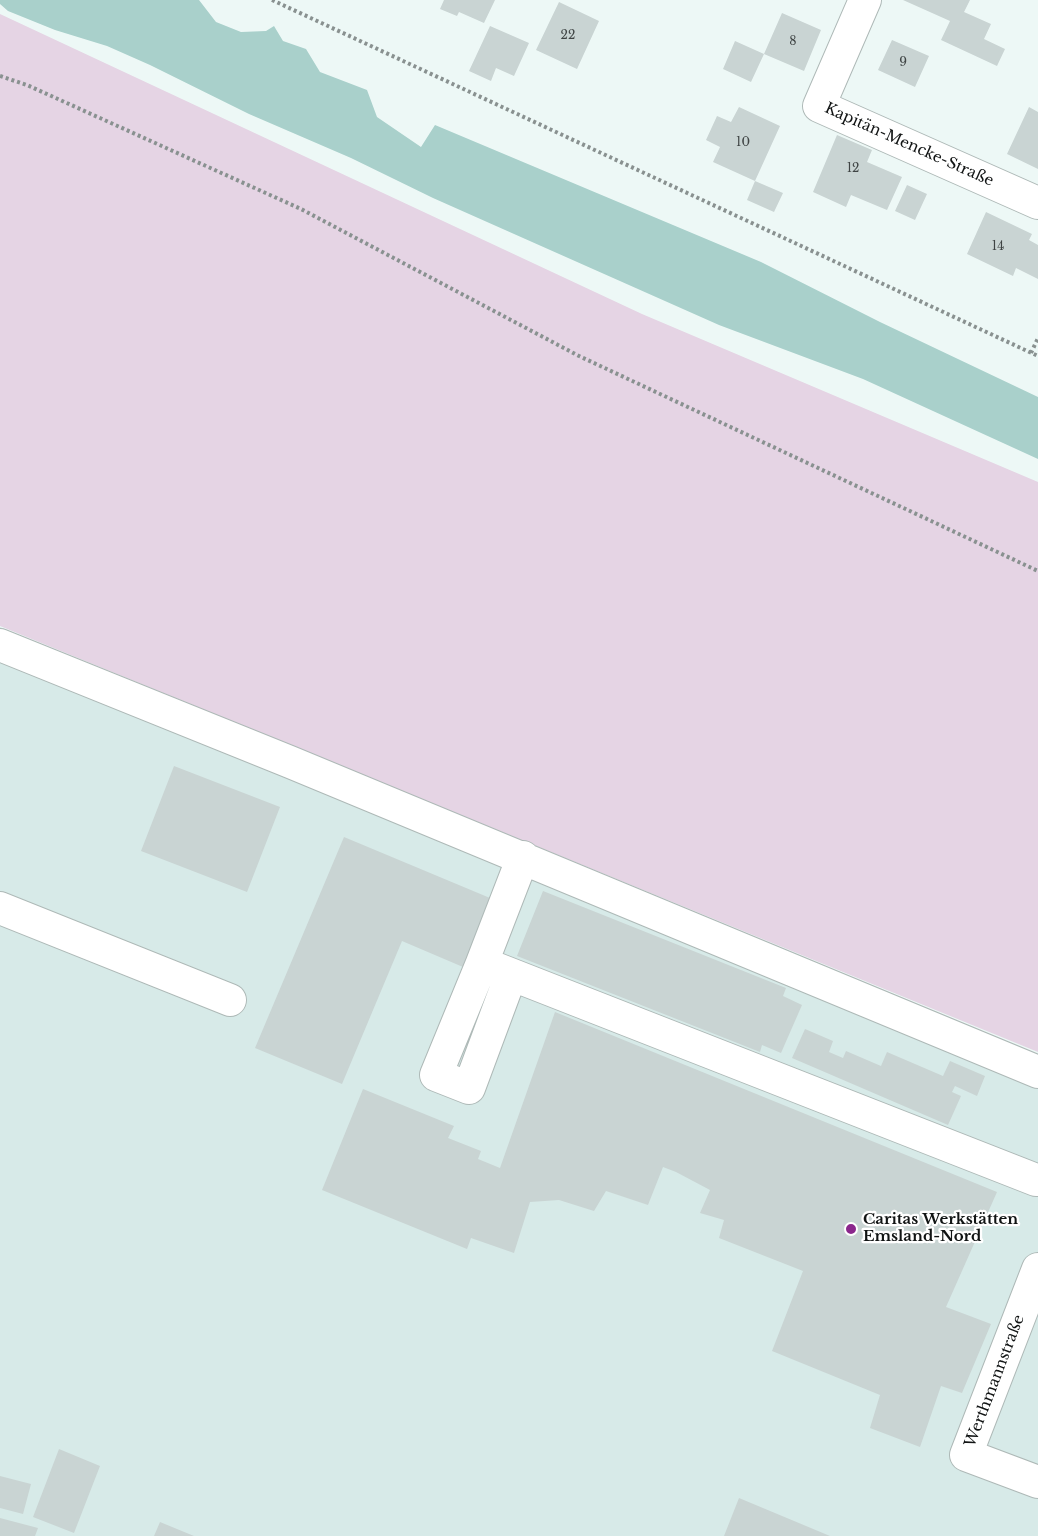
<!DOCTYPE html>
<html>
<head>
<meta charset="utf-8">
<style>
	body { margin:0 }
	canvas { display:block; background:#edf8f6 }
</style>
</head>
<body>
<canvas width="1038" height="1536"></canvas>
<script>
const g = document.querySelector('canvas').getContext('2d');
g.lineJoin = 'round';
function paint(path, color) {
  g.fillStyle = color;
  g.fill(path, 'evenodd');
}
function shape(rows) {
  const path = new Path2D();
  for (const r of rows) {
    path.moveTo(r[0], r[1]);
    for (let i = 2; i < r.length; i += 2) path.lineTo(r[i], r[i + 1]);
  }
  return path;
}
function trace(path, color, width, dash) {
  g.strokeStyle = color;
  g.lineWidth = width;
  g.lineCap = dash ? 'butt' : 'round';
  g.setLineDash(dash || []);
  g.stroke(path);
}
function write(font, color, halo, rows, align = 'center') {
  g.font = font + ' "Libre Baskerville",serif';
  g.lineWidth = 4.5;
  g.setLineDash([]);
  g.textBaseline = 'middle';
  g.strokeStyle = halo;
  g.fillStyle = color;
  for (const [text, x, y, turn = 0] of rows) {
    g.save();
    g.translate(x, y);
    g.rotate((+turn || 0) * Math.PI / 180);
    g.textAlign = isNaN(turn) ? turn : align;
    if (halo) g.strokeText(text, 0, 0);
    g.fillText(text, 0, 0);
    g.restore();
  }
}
paint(shape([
	[0,627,1038,1055,1038,1536,0,1536]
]), '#d7eae8');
paint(shape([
	[0,14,642,314,1038,482,1038,1052,0,626]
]), '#e5d4e4');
paint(shape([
	[0,0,199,0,216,22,241,32,266,31,274,26,283,41,306,49,320,72,367,90,377,117,421,147,435,125,761,262,880,322,1038,397,1038,459,863,379,719,325,433,198,351,158,249,114,150,65,107,46,55,30,8,11,0,4]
]), '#a9d0cb');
paint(shape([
	[444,0,495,0,484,23,459,12,457,16,440,9],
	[903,0,970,0,964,12,991,24,984,39,1005,49,997,66,941,40,950,21],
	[559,2,599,21,577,69,536,50],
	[782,13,821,30,804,71,764,54,751,82,723,69,735,41,764,54],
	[490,26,529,43,514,76,496,68,491,81,469,71],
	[892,40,929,56,915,87,878,70],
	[739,107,780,126,755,181,713,162,720,147,706,140,717,116,731,122],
	[1029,107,1038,112,1038,169,1007,154],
	[837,135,872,150,867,162,902,177,887,210,851,195,846,207,813,192],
	[755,181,783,193,774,212,747,200],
	[907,185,927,194,915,220,895,211],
	[986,212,1032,234,1029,240,1038,245,1038,279,1016,268,1013,276,967,254],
	[174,766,280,807,247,892,141,851],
	[344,837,490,898,463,967,402,941,342,1084,255,1048],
	[543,891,786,988,783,996,802,1005,781,1053,762,1045,760,1052,517,956],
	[555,1012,997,1192,946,1307,991,1324,962,1393,941,1386,920,1447,870,1428,880,1395,772,1351,803,1271,719,1238,724,1220,700,1213,710,1190,676,1172,663,1167,648,1205,606,1191,594,1211,559,1200,530,1202,514,1253,471,1238,467,1249,322,1190,363,1089,454,1126,448,1138,481,1151,478,1159,500,1168],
	[805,1029,833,1041,829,1052,843,1058,846,1051,881,1066,887,1052,943,1076,950,1061,985,1076,977,1096,955,1086,952,1092,961,1096,948,1125,792,1058],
	[59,1449,100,1466,74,1533,33,1517],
	[0,1476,31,1484,23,1514,0,1508],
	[739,1498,830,1536,724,1536],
	[0,1518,38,1528,35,1536,0,1536],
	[160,1522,194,1536,154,1536]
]), '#c9d4d3');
const street = shape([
	[865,0,819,106,1038,203],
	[0,645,290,762,1038,1072],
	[523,857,482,963,1036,1180],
	[0,908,230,1000],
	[482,963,436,1075,469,1088,511,975],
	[1038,1269,966,1455,1038,1482]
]);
trace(street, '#aeb9b7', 34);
trace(shape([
	[272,0,1038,356],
	[0,76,27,85,301,209,579,356,1038,571],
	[1031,353,1038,338]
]), '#899190', 4, [3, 3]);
trace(street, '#fff', 32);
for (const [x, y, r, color] of [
	[851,1229,6,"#8b268c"]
]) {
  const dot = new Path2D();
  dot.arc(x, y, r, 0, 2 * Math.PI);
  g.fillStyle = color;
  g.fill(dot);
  trace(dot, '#fff', 2);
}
write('12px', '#3f4444', null, [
	["22",568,36],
	["8",793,42],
	["9",903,63],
	["10",743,143],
	["12",853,169],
	["14",998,247]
]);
write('15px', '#111414', '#fff', [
	["Kapitän-Mencke-Straße",909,145,24],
	["Werthmannstraße",995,1381,-69]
]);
write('bold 15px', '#111414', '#fff', [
	["Caritas Werkstätten",863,1220],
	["Emsland-Nord",863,1237]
], 'left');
</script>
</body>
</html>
